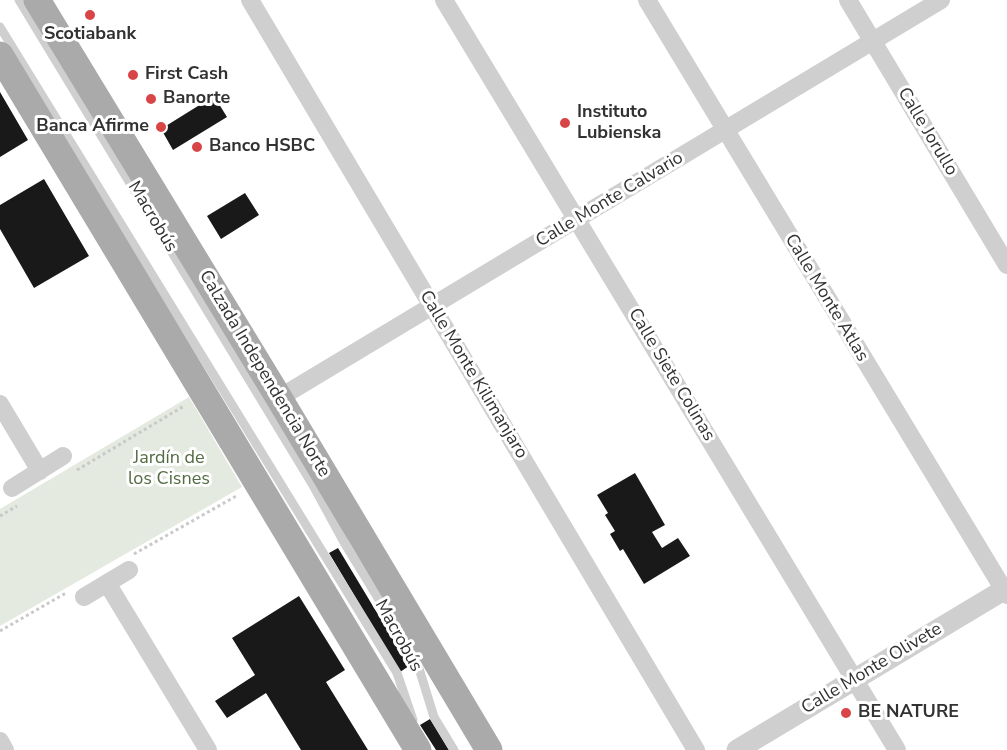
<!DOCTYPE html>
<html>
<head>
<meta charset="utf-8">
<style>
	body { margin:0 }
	canvas { display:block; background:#fff }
</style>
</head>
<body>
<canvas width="1007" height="750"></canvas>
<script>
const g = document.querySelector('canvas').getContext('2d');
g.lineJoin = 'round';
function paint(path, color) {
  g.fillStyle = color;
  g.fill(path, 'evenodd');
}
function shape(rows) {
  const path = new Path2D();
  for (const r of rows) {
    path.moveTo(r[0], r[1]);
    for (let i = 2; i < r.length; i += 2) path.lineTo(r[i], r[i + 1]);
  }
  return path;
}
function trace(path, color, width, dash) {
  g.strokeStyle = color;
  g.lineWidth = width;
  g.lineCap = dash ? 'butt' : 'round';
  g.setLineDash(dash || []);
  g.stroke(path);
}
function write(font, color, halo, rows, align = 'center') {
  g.font = font + ' "Nunito Sans",sans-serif';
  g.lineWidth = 6;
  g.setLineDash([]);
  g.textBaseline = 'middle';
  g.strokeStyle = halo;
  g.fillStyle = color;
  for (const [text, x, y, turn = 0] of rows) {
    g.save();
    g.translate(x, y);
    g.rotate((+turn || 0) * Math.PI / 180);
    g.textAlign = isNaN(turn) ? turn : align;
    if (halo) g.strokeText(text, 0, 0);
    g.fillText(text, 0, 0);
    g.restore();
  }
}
paint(shape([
	[189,397,242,487,0,626,0,509]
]), '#e4eadf');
paint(shape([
	[0,92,28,140,0,157],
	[214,96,227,117,173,150,161,129],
	[44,179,89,256,34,288,0,229,0,205],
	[245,193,259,215,221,239,207,216],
	[635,473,665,525,652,532,662,548,678,538,690,556,644,584,623,549,620,551,610,534,615,531,605,515,608,513,597,495],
	[338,548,409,666,400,672,329,553],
	[299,596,345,670,326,682,368,750,301,750,266,693,227,718,215,701,255,675,232,638],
	[430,719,449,750,436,750,420,725]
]), '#191919');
trace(shape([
	[77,470,184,406],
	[0,516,17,506],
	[134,554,238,495],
	[0,631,66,593]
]), '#c9c9c9', 3, [3, 3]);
trace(shape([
	[19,0,314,487,345,544,417,662,434,717,454,750],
	[0,27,397,673,413,720]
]), '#cfcfcf', 9);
trace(shape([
	[250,0,696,750],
	[444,0,897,750],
	[647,0,1007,595],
	[848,0,1007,265],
	[279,398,941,0],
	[0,404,40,471],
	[12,488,63,456],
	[107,583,208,750],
	[84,597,129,570],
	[0,741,5,750]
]), '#cfcfcf', 18);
trace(shape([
	[737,750,1007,588]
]), '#cfcfcf', 21);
trace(shape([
	[37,0,279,398,489,750],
	[0,55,418,750]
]), '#aaa', 27);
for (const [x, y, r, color] of [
	[90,15,6,"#d94546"],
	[133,75,6,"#d94546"],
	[151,99,6,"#d94546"],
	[565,123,6,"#d94546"],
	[161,127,6,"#d94546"],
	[197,147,6,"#d94546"],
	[846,713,6,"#d94546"]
]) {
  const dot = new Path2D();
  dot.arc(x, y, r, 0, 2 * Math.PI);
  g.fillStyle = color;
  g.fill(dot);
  trace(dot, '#fff', 2);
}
write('bold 18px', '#323232', '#fff', [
	["Scotiabank",90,35,"center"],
	["First Cash",145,75],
	["Banorte",163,99],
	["Instituto",577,113],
	["Lubienska",577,134],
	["Banca Afirme",149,127,"right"],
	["Banco HSBC",209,147],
	["BE NATURE",858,713]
], 'left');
write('18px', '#323232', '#fff', [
	["Calle Jorullo",927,132,59],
	["Calle Monte Calvario",610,200,-31],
	["Macrobús",152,217,59],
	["Calle Monte Atlas",826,298,59],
	["Calzada Independencia Norte",264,374,59],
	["Calle Monte Kilimanjaro",473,375,59],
	["Calle Siete Colinas",671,375,59],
	["Macrobús",398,636,61],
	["Calle Monte Olivete",872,669,-31]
]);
write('18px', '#536b42', '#fff', [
	["Jardín de",169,459],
	["los Cisnes",169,480]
]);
</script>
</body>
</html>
